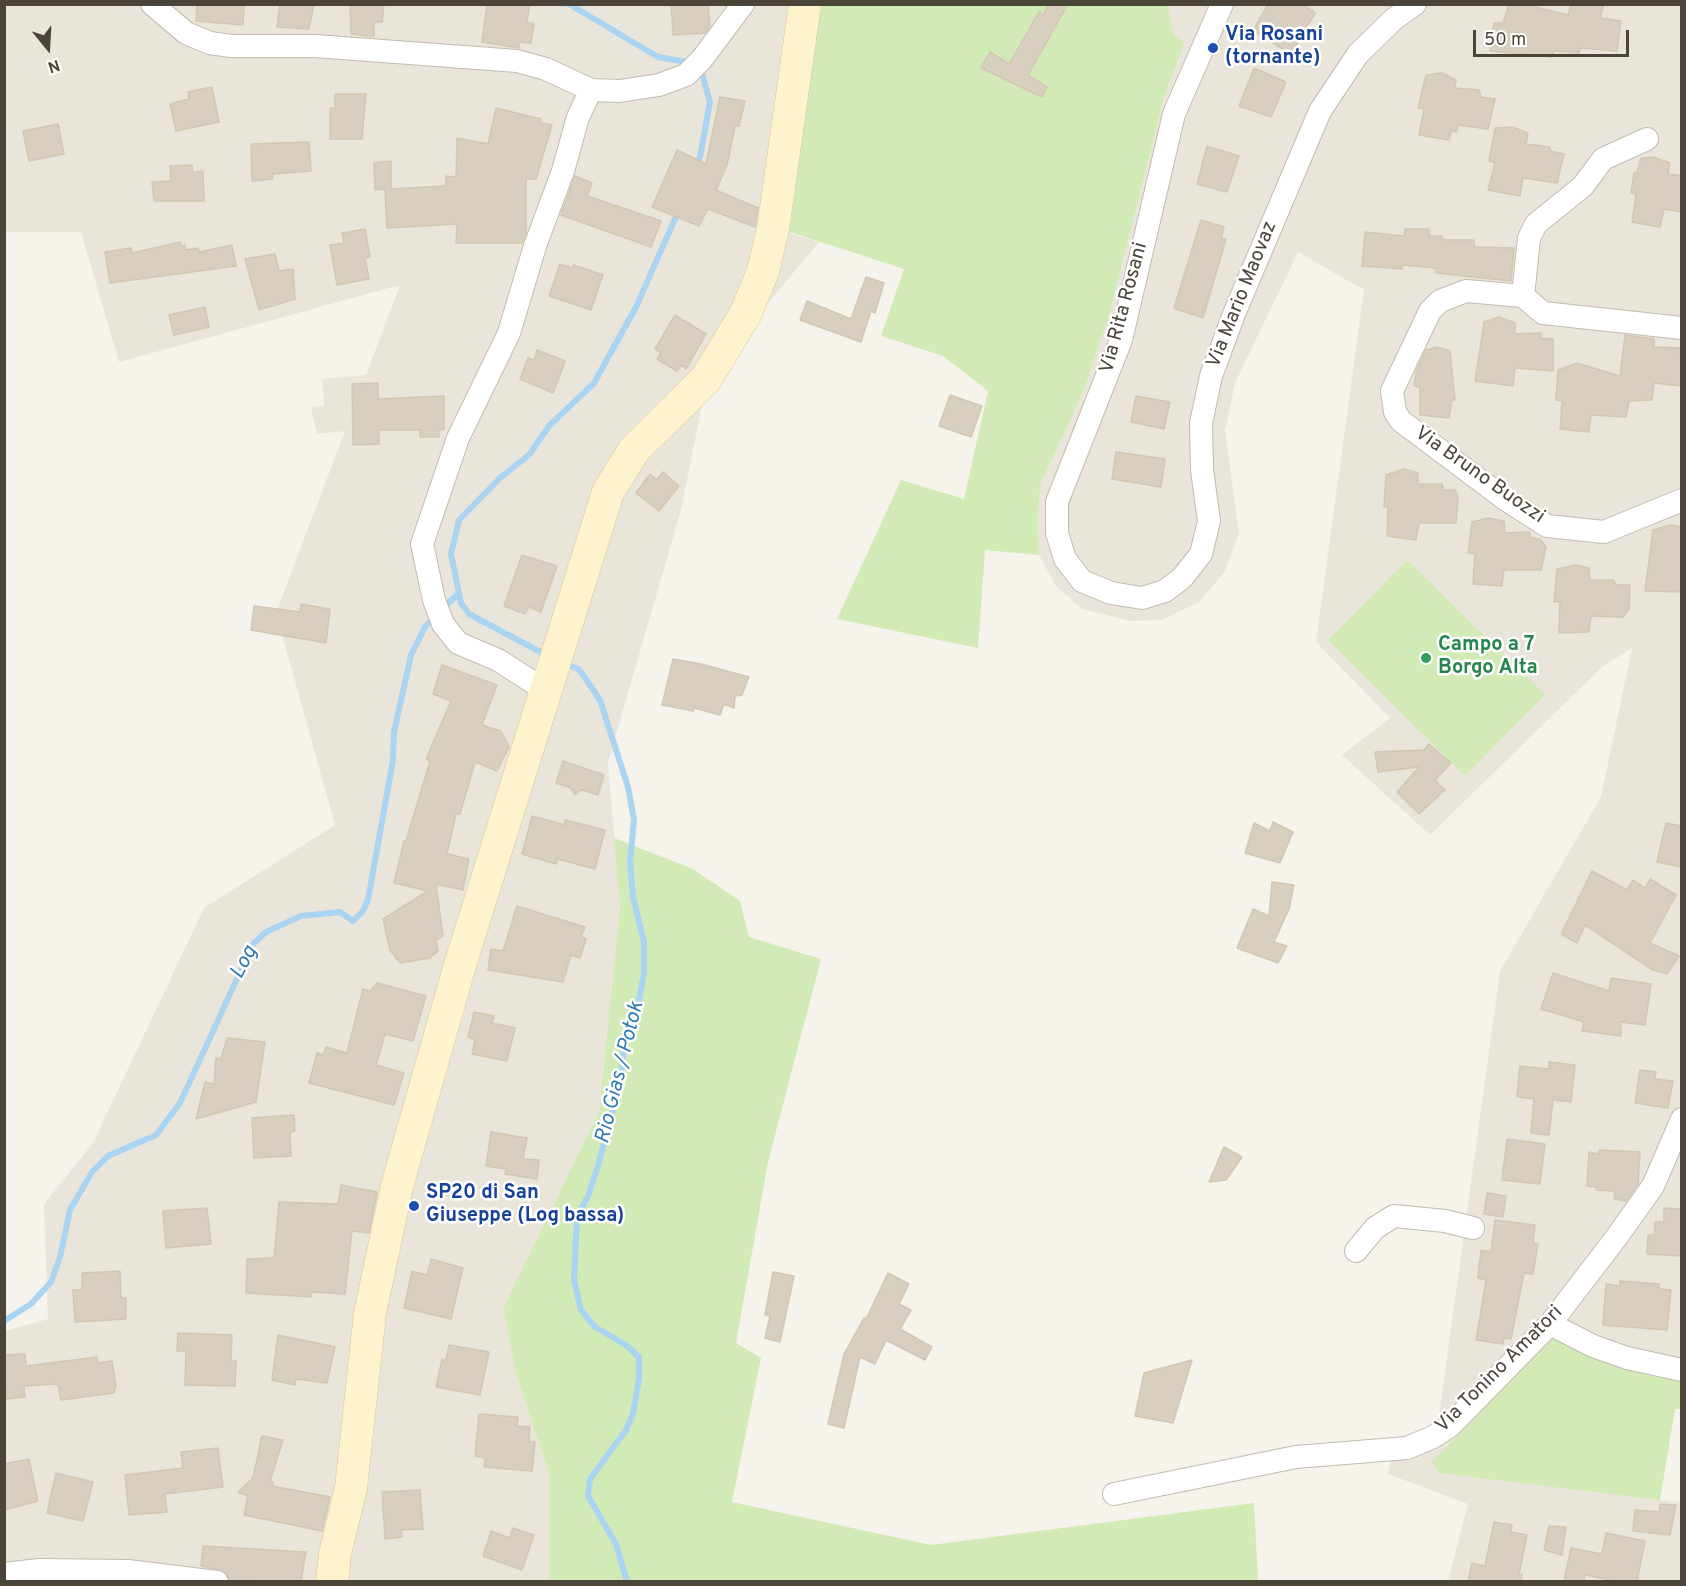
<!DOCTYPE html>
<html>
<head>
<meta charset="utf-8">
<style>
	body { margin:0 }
	#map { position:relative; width:1686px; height:1586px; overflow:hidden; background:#f6f3ec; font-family:Overpass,sans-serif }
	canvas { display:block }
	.frame { position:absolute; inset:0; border:6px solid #4b4439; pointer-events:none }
	.north { position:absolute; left:18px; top:18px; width:60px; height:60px; -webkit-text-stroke:4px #fff; paint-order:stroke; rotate:162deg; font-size:16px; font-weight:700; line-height:24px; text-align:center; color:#4b4439 }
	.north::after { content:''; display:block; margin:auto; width:21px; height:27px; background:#4b4439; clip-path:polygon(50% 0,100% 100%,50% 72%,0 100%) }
	.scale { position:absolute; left:1473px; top:30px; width:156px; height:27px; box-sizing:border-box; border:3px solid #4b4439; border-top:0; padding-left:8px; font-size:18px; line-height:21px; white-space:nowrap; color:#4b4439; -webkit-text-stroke:4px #fff; paint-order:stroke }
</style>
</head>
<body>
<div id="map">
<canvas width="1686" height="1586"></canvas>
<div class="frame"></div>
<div class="north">N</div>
<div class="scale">50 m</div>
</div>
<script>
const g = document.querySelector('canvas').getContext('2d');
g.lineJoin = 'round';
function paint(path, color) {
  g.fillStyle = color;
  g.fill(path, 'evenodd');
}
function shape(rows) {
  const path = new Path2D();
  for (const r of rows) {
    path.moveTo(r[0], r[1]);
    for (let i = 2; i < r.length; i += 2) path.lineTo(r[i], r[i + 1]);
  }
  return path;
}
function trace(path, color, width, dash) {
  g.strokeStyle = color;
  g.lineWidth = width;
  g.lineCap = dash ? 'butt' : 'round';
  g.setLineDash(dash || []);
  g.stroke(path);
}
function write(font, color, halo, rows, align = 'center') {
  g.font = font + ' Overpass,sans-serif';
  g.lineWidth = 5;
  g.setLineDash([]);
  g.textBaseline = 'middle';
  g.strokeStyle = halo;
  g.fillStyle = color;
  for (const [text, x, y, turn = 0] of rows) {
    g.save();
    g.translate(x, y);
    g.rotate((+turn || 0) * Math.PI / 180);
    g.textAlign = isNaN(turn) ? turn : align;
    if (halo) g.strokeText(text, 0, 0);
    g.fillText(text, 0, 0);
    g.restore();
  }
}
paint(shape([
	[5,5,818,5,790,233,819,242,708,375,681,510,608,762,620,907,599,1112,503,1308,516,1374,549,1473,549,1581,5,1581,5,1331,48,1319,44,1204,93,1143,204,908,335,825,276,613,345,431,317,434,311,407,324,406,322,379,366,375,400,285,119,362,81,232,5,232],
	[1168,5,1681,5,1681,1381,1647,1375,1553,1339,1660,1500,1680,1502,1681,1581,1448,1581,1468,1504,1388,1474,1395,1439,1438,1423,1500,971,1601,797,1632,648,1602,667,1430,835,1342,755,1390,718,1316,642,1364,290,1298,252,1235,383,1225,431,1239,533,1224,573,1199,602,1162,620,1131,621,1082,609,1056,586,1039,555,1037,518,1041,483,1084,390,1109,316,1164,97,1184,44,1173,33]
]), '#eae5da');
paint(shape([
	[818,5,1168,5,1173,33,1184,44,1164,97,1109,316,1084,390,1041,483,1037,518,1039,555,985,550,978,648,837,619,901,480,964,499,988,391,943,356,881,336,904,269,790,232],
	[1407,560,1545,695,1465,776,1328,640],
	[614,838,693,869,740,901,749,937,821,959,768,1162,736,1343,761,1358,732,1502,931,1545,1254,1503,1258,1581,549,1581,549,1473,516,1374,503,1308,599,1112,620,907],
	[1553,1339,1647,1375,1681,1381,1681,1409,1675,1409,1660,1500,1439,1473,1432,1462]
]), '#d2eab5');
trace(shape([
	[569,4,658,57,687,62],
	[696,167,700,157,710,102,703,77],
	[442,609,459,593],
	[548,656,469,614,461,603,451,554,459,520,501,477,529,455,549,426,594,383,636,307,679,210],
	[562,663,579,669,600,700,628,787,634,820,630,863,633,897,644,942,644,973,638,1006,624,1045,621,1079,615,1102,597,1169,588,1196,577,1217,574,1280,581,1310,595,1327,626,1345,639,1357,639,1378,633,1414,626,1430,590,1479,588,1496,616,1544,627,1582],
	[4,1321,31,1304,51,1282,60,1257,70,1210,92,1172,108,1156,156,1135,180,1103,253,944,266,932,301,916,340,912,353,921,363,911,368,900,393,760,394,732,411,655,425,627,435,616]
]), '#a9d4f2', 6);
const building = shape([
	[197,4,244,4,243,25,196,21,197,4],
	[280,4,314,4,309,29,277,27,280,4],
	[350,4,384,4,382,22,374,22,374,37,351,34,350,4],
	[487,4,530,4,527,22,534,24,531,43,519,42,519,48,482,42,487,4],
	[671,4,708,4,710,26,705,33,673,35,671,4],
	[1049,4,1068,4,1028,75,1047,87,1042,97,981,68,990,52,1009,64,1039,12,1043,15,1049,4],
	[1268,4,1303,4,1315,13,1291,54,1253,31,1268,4],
	[1509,4,1523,4,1568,15,1571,4,1604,4,1600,18,1621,21,1617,51,1580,48,1579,53,1554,51,1552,57,1490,51,1494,23,1503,23,1509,4],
	[1254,68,1286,82,1271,117,1239,106,1254,68],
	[1442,73,1456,80,1455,88,1479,90,1481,97,1495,99,1488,129,1458,125,1457,132,1451,131,1449,140,1419,135,1424,109,1418,108,1426,75,1442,73],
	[212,87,219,122,176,131,170,104,189,99,188,92,212,87],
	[335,94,366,94,362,139,330,139,330,108,335,108,335,94],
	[720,97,745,101,739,126,735,126,727,165,716,190,758,208,755,227,708,209,699,226,652,207,677,150,706,164,720,97],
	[496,108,541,119,540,123,552,125,536,179,526,179,526,232,522,243,456,243,457,224,387,228,385,189,375,190,374,163,391,161,391,189,446,186,446,176,456,177,457,138,488,144,496,108],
	[58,124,64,154,29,161,23,131,58,124],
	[1512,127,1528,133,1526,144,1550,147,1551,151,1564,154,1557,183,1523,178,1520,196,1488,190,1495,163,1489,161,1495,128,1512,127],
	[309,142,311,171,273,174,273,179,252,181,251,144,309,142],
	[1207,146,1239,156,1227,192,1197,184,1207,146],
	[1653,157,1670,163,1668,174,1682,176,1682,212,1664,209,1660,227,1632,222,1636,195,1631,193,1634,173,1637,172,1641,158,1653,157],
	[192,165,193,172,203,171,204,201,154,201,152,182,171,181,170,166,192,165],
	[575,176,592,183,587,196,661,221,651,247,561,215,575,176],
	[1201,220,1224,227,1221,238,1226,239,1203,318,1174,308,1201,220],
	[365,229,370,257,365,258,369,279,337,285,330,245,344,243,342,233,365,229],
	[1405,229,1429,229,1429,236,1442,236,1442,240,1474,240,1474,247,1514,248,1511,281,1436,273,1436,268,1402,265,1402,269,1362,266,1365,232,1404,236,1405,229],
	[180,242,181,246,185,245,186,250,198,248,199,252,232,245,236,266,110,283,105,252,131,248,132,253,180,242],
	[275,254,279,271,293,269,295,299,259,310,245,259,275,254],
	[560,264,572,268,574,265,603,275,591,310,549,296,560,264],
	[866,277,884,283,875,313,871,311,861,342,800,320,807,301,851,319,866,277],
	[205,307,209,327,174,335,169,315,205,307],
	[675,315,706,334,686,369,681,365,677,371,657,359,661,353,655,349,675,315],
	[1499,317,1515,323,1515,334,1541,333,1541,338,1553,339,1553,371,1515,368,1513,386,1475,381,1484,322,1499,317],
	[1625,335,1654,339,1654,347,1680,348,1682,386,1654,383,1652,400,1629,401,1626,417,1591,415,1589,432,1560,429,1562,401,1556,400,1558,370,1577,363,1620,376,1625,335],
	[1437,347,1450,351,1455,400,1452,400,1449,418,1420,415,1420,387,1414,386,1416,372,1426,350,1437,347],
	[537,350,565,361,553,393,520,379,528,358,534,360,537,350],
	[378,383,378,399,444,396,444,429,439,430,439,437,420,437,420,430,379,430,379,444,353,445,352,384,378,383],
	[950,395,982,406,971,437,939,426,950,395],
	[1136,396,1170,402,1164,429,1131,422,1136,396],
	[1116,452,1165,459,1161,487,1112,479,1116,452],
	[1404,469,1418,473,1418,484,1442,484,1443,490,1455,490,1458,497,1456,523,1419,523,1416,540,1387,536,1388,506,1384,507,1386,475,1404,469],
	[663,472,679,486,659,511,636,493,650,474,657,480,663,472],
	[1489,518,1504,521,1505,533,1529,532,1531,538,1540,539,1546,547,1541,570,1504,570,1502,586,1473,584,1475,554,1468,553,1472,522,1489,518],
	[1670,525,1682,527,1682,592,1645,591,1653,530,1670,525],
	[522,555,557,566,541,612,529,607,525,614,504,606,522,555],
	[1575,565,1589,568,1590,580,1613,580,1616,585,1630,585,1629,609,1623,617,1591,616,1589,632,1559,633,1560,601,1554,602,1557,569,1575,565],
	[301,604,330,609,326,643,251,630,254,606,300,612,301,604],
	[673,659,701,664,749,677,742,695,735,696,734,708,724,704,720,715,694,708,693,711,662,705,673,659],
	[442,665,497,685,482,725,501,731,509,747,497,771,475,762,460,814,456,814,447,854,469,859,463,890,436,884,443,936,436,940,438,951,430,958,400,963,390,950,383,919,428,891,394,883,404,841,406,841,430,761,426,759,451,701,433,694,442,665],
	[1429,744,1451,763,1435,780,1445,790,1419,814,1397,792,1419,767,1378,772,1375,752,1424,750,1429,744],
	[563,761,604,775,598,795,582,790,575,795,571,788,556,783,563,761],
	[532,816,565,825,565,820,605,830,595,869,558,859,556,864,522,854,532,816],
	[1273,822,1293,832,1280,863,1245,853,1254,823,1270,831,1273,822],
	[1666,823,1682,826,1682,867,1657,862,1666,823],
	[1592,871,1627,890,1633,880,1645,888,1650,879,1676,895,1650,943,1679,956,1667,974,1653,970,1585,925,1577,943,1561,934,1592,871],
	[1272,882,1294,885,1289,909,1274,942,1287,946,1278,963,1237,948,1253,909,1269,916,1272,882],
	[517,906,585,927,581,937,586,939,580,958,571,955,563,982,488,970,491,949,503,951,517,906],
	[1553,973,1609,991,1611,978,1651,984,1645,1025,1621,1022,1621,1036,1582,1031,1584,1022,1541,1009,1553,973],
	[377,983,426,996,413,1041,385,1034,376,1065,404,1073,394,1105,309,1083,317,1053,323,1055,326,1047,347,1053,363,989,370,991,377,983],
	[474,1012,494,1016,492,1023,515,1028,507,1061,472,1054,475,1040,468,1037,474,1012],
	[227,1038,265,1042,256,1102,196,1119,205,1082,214,1084,216,1058,221,1059,227,1038],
	[1549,1062,1575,1065,1571,1102,1553,1100,1549,1135,1531,1133,1534,1099,1517,1097,1520,1066,1549,1069,1549,1062],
	[1640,1070,1656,1072,1655,1079,1673,1081,1668,1108,1635,1103,1640,1070],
	[294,1115,295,1131,290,1133,291,1156,254,1158,252,1118,294,1115],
	[491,1132,527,1138,523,1159,539,1160,537,1179,505,1174,506,1169,486,1166,491,1132],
	[1507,1139,1545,1144,1540,1184,1502,1180,1507,1139],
	[1224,1147,1242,1157,1226,1180,1209,1182,1224,1147],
	[1599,1150,1640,1152,1638,1184,1626,1201,1614,1199,1615,1191,1596,1190,1596,1187,1587,1186,1589,1152,1599,1154,1599,1150],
	[341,1185,377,1192,369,1233,352,1231,345,1294,311,1292,311,1297,246,1293,247,1259,274,1258,279,1202,338,1204,341,1185],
	[1487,1193,1506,1196,1503,1217,1484,1214,1487,1193],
	[207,1208,211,1244,166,1248,163,1211,207,1208],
	[1664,1208,1682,1209,1682,1256,1647,1254,1648,1235,1654,1235,1655,1222,1664,1222,1664,1208],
	[1495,1220,1535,1225,1533,1243,1538,1244,1533,1274,1524,1273,1511,1339,1504,1338,1503,1344,1476,1340,1486,1280,1478,1278,1481,1250,1491,1252,1495,1220],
	[431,1259,463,1268,451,1319,404,1308,412,1271,427,1275,431,1259],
	[120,1271,121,1298,126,1298,126,1319,75,1322,73,1290,82,1290,82,1273,120,1271],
	[773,1272,794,1276,780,1342,765,1338,770,1316,765,1315,773,1272],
	[888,1273,909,1284,899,1304,911,1310,900,1329,932,1347,925,1360,886,1340,875,1364,860,1357,844,1428,828,1424,844,1354,864,1318,866,1319,888,1273],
	[1620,1281,1659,1284,1659,1289,1671,1290,1667,1330,1603,1325,1606,1284,1620,1286,1620,1281],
	[178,1333,232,1335,231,1361,236,1361,235,1386,185,1385,186,1351,177,1351,178,1333],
	[278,1335,335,1347,327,1383,296,1379,295,1385,272,1380,278,1335],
	[449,1345,489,1352,480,1395,436,1387,442,1359,446,1360,449,1345],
	[25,1354,26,1366,97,1357,98,1363,112,1361,116,1386,114,1393,61,1400,58,1384,24,1386,25,1397,6,1399,4,1355,25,1354],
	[1192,1360,1173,1423,1135,1416,1144,1373,1192,1360],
	[479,1414,518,1417,517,1426,530,1427,529,1442,535,1442,532,1471,484,1467,485,1458,475,1456,479,1414],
	[262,1436,283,1440,270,1481,273,1482,272,1486,330,1497,322,1531,244,1515,248,1496,238,1492,253,1478,262,1436],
	[218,1448,223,1487,165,1494,167,1512,129,1515,125,1475,183,1468,181,1452,218,1448],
	[29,1459,38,1501,4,1510,4,1464,29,1459],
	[56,1473,93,1482,83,1521,47,1513,56,1473],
	[420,1490,423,1529,401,1530,402,1537,385,1539,382,1492,420,1490],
	[1660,1504,1676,1505,1670,1535,1633,1531,1635,1510,1659,1512,1660,1504],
	[1494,1522,1512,1525,1511,1532,1527,1535,1519,1574,1522,1574,1521,1581,1468,1581,1472,1563,1485,1566,1494,1522],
	[1549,1526,1566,1527,1562,1555,1544,1550,1549,1526],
	[513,1528,534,1535,522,1570,483,1556,491,1531,510,1538,513,1528],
	[1606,1533,1645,1541,1637,1581,1616,1581,1585,1575,1584,1581,1564,1581,1571,1548,1602,1554,1606,1533],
	[203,1546,306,1552,301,1581,230,1580,225,1571,201,1566,203,1546]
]);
paint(building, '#d8cfc1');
trace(building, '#d3c7b4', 1.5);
const street = shape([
	[152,4,186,33,210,43,231,46,315,46,517,61,546,69,591,90,620,91,659,85,686,75,702,59,743,4],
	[1222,4,1174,114,1121,340,1057,502,1057,533,1065,559,1082,581,1111,593,1142,598,1165,591,1182,578,1201,554,1209,521,1202,470,1201,423,1211,376,1234,314,1320,111,1358,54,1394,19,1415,4],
	[1523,296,1529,238,1536,224,1583,186,1603,159,1647,139],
	[1682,328,1543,313,1523,296,1466,291,1440,301,1430,311,1392,391,1395,412,1401,421,1505,499,1547,526,1604,532,1682,500],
	[545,690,498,660,458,643,443,624,434,600,422,544,458,438,509,333,535,246,563,171,578,117,591,90],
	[1356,1251,1375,1228,1394,1216,1445,1221,1473,1228],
	[1550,1324,1593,1346,1627,1358,1682,1370],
	[1114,1494,1296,1457,1407,1448,1433,1437,1450,1426,1550,1324,1616,1238,1653,1186,1682,1119],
	[4,1574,39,1570,128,1571,217,1582]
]);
const secondary = shape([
	[332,1582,335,1554,351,1488,370,1313,397,1186,460,965,608,492,634,450,706,379,746,313,763,271,773,229,805,4]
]);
trace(street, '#c2bbae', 24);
trace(secondary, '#d6c79b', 33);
trace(street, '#fff', 22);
trace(secondary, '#fff3cd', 32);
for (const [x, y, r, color] of [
	[1213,48,6,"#1a4fb4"],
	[1426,658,6,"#2e9e5b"],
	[414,1206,6,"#1a4fb4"]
]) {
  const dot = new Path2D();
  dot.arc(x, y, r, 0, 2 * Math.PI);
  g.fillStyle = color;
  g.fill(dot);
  trace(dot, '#fff', 2);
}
write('bold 20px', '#164399', '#fff', [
	["Via Rosani",1225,36],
	["(tornante)",1225,59],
	["SP20 di San",426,1194],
	["Giuseppe (Log bassa)",426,1217]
], 'left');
write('20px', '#4b4439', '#fff', [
	["Via Mario Maovaz",1243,295,-68],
	["Via Rita Rosani",1125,308,-75],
	["Via Bruno Buozzi",1479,476,35],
	["Via Tonino Amatori",1500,1370,-45]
]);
write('bold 20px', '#27864d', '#fff', [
	["Campo a 7",1438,646],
	["Borgo Alta",1438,669]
], 'left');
write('italic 21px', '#2e7ab2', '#fff', [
	["Log",245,963,-62],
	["Rio Gias / Potok",621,1073,-76]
]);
</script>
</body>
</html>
